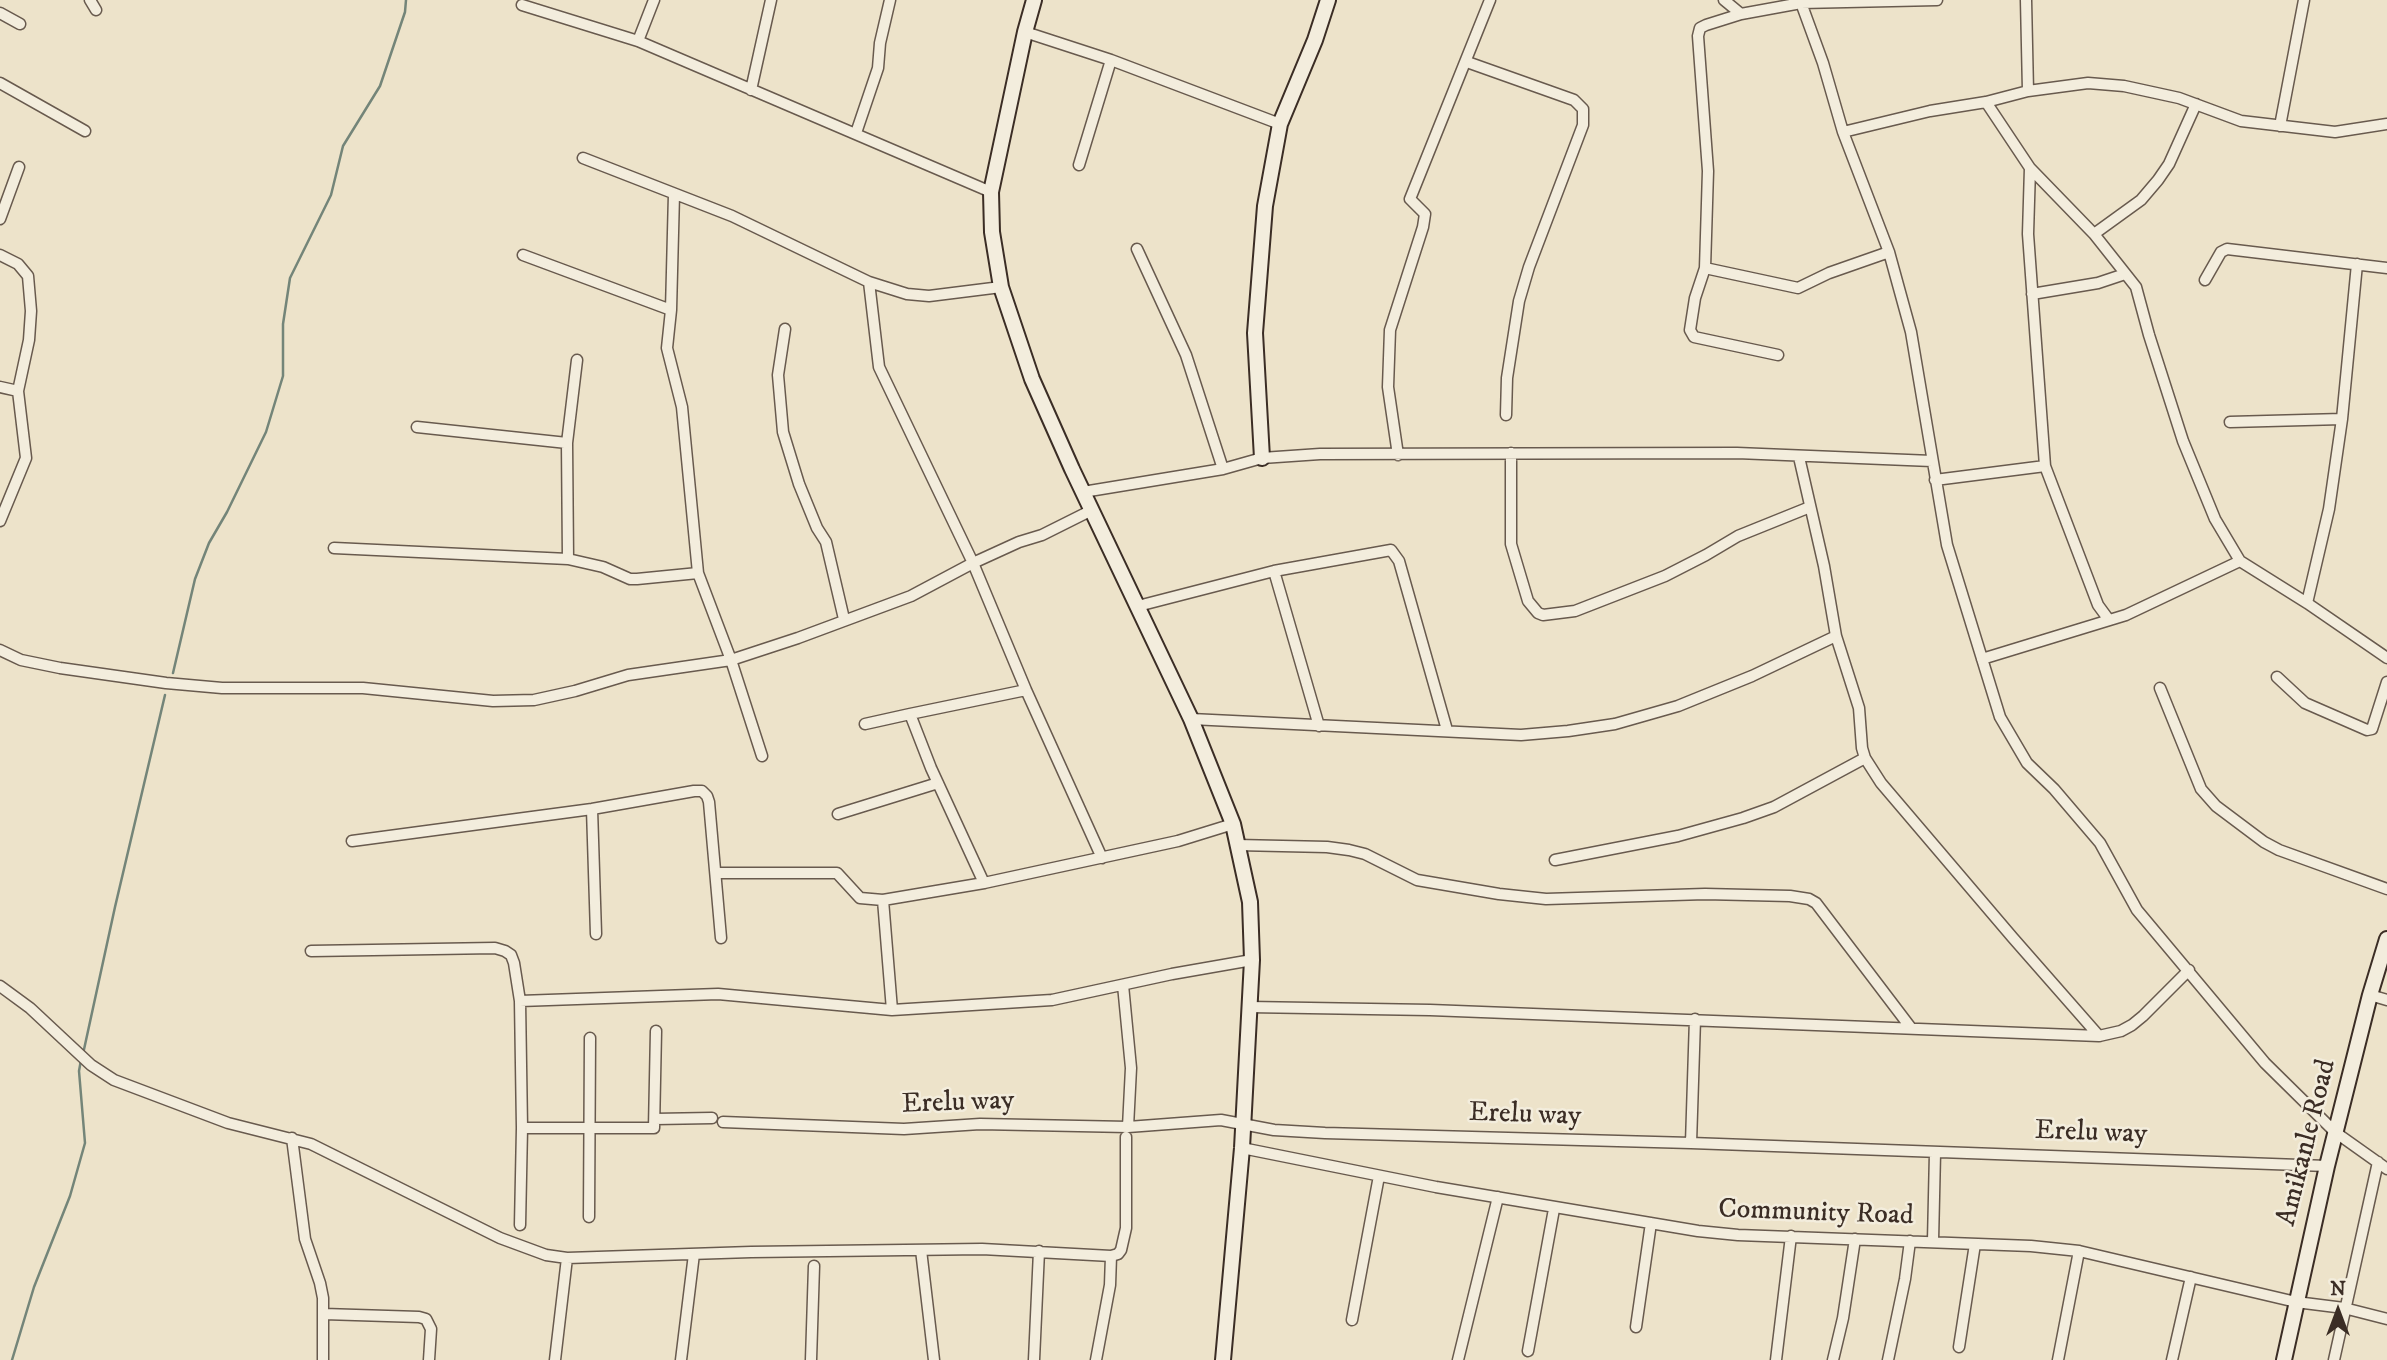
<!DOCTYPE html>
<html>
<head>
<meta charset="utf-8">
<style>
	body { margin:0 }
	#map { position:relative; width:2387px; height:1360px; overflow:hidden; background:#ede3ca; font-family:"IM FELL DW Pica",serif }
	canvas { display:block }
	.north { position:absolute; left:2303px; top:1276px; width:70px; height:70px; -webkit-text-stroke:5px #f3eddd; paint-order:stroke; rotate:0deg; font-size:19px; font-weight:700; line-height:28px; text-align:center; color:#3b2d25 }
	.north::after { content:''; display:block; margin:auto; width:24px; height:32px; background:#3b2d25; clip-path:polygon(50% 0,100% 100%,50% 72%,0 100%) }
</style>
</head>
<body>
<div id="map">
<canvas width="2387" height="1360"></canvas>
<div class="north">N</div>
</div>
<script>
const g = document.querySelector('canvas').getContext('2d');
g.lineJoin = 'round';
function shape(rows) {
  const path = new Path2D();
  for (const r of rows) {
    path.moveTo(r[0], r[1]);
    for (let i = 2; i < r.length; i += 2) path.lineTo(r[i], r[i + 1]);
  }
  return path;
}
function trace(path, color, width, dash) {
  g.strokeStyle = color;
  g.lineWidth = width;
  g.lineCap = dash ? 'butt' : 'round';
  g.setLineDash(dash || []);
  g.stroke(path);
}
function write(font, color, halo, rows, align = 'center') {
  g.font = font + ' "IM FELL DW Pica",serif';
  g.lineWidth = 5;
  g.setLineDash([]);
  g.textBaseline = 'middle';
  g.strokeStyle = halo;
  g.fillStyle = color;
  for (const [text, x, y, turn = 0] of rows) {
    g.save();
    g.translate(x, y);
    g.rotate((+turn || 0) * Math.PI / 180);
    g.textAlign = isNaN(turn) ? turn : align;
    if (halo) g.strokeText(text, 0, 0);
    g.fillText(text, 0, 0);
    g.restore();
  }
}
trace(shape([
	[173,673,195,579,209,543,227,512,266,432,283,376,283,324,290,278,331,195,343,146,380,86,405,12,406,0],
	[83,1054,115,907,165,695],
	[12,1360,34,1287,70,1196,85,1143,79,1071,81,1060]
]), '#748579', 2.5);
const street = shape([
	[90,0,96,10],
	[1724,0,1741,14],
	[1800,0,1823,63,1843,132,1889,252,1911,332,1947,545,2000,717,2027,763,2054,789,2100,843,2137,910,2265,1063,2335,1132,2387,1169],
	[2026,0,2028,91],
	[522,5,638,41,991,192],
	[0,13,20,24],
	[1025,32,1111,60,1280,124],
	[638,41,654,0],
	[1467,62,1574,100,1583,109,1583,125,1529,267,1519,301,1507,378,1506,415],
	[0,83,85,131],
	[751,90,771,0],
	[1986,102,2030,168,2094,234,2136,287,2149,335,2183,441,2215,519,2240,561],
	[2280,126,2304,0],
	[1843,132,1930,111,1986,102,2028,91,2088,83,2124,86,2179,98,2241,121,2335,132,2387,124],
	[856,133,878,68,880,43,890,0],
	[583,158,732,216,869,282,907,294,929,296,1001,287],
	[1079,165,1111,60],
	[2030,168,2028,234,2045,466,2098,605,2109,620],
	[674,194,671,310,667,348,682,407,698,573,731,660,762,756],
	[0,219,19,167],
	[2094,234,2141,200,2158,180,2169,164,2196,104],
	[1137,249,1186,355,1223,469],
	[0,255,18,264,28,276,31,311,29,340,18,391],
	[523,255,671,310],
	[1705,268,1798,288,1829,273,1889,252],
	[2205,280,2221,252,2227,249,2387,268],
	[869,282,879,367,973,563,1026,690,1102,858],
	[2032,294,2098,283,2125,274],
	[785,329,778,375,783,432,799,484,817,528,826,542,844,619],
	[1778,355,1694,337,1690,330,1695,298,1705,268,1708,171,1698,36,1700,28,1706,25,1741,14,1801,3,1937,0],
	[0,387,18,391,26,458,0,521],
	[2230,422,2342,419],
	[417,427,567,443],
	[1511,453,1511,544,1528,601,1538,613,1543,615,1575,611,1665,576,1706,555,1738,536,1810,507],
	[1398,455,1388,387,1390,330,1423,227,1425,214,1410,199,1490,0],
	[1799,457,1824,566,1836,636,1859,708,1862,748,1865,758,1881,783,2013,938,2099,1036],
	[1935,480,2045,466],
	[1083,492,1223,469,1262,458,1320,454,1737,453,1932,461],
	[334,548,568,559,603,567,630,579,637,579,698,573],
	[568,559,567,443,577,360],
	[1274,571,1319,726],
	[2307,603,2329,509,2342,419,2357,264],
	[1138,606,1274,571,1391,550,1399,561,1447,730],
	[0,650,21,660,60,668,166,683,222,688,363,688,493,701,534,700,575,691,628,675,731,660,798,638,911,596,973,563,1019,542,1042,535,1092,510],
	[1982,659,2126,615,2240,561,2307,603,2387,658],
	[2277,677,2305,703,2367,730,2372,729,2387,682],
	[2160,688,2201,789,2216,806,2264,842,2279,850,2387,889],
	[1191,719,1521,735,1568,731,1615,724,1678,706,1752,676,1836,636],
	[865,724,910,714],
	[592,809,596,934],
	[838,814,938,783],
	[352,841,592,809,694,791,702,791,707,796,709,802,721,938],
	[1237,845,1327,847,1349,850,1365,854,1417,880,1499,894,1546,899,1705,894,1790,896,1809,899,1816,903,1911,1028],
	[1555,860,1678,836,1743,818,1774,807,1865,758],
	[716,873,837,873,860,898,883,900,984,883,1178,841,1233,824],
	[984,883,931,768,910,714,1026,690],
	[883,900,892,1010],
	[311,951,495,948,505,951,511,955,514,963,520,1001,718,994,892,1010,1052,1000,1172,974,1252,960],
	[1123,985,1131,1068,1128,1127],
	[0,986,30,1008,91,1065,114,1080,228,1123,311,1144,500,1238,546,1255,567,1258,751,1252,982,1249,1111,1256],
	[2370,995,2387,1000],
	[520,1001,522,1128,654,1128,656,1031],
	[1249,1007,1430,1010,2099,1036,2121,1031,2132,1025,2143,1016,2189,970],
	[655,1119,712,1118],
	[723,1122,904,1129,980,1124,1128,1127,1221,1120,1274,1130,1325,1133,1691,1143,2327,1166],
	[292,1138,305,1239,320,1283,323,1298,323,1360],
	[1691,1143,1695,1019],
	[1242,1148,1436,1187,1698,1231,1738,1235,2031,1246,2079,1251,2296,1302,2344,1308,2387,1319],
	[589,1217,590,1038],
	[520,1225,522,1128],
	[1933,1241,1935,1153],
	[921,1250,934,1360],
	[324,1314,419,1317,426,1319,431,1329,429,1360],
	[1352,1320,1379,1176],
	[1636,1327,1651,1223],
	[1959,1347,1975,1244],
	[1528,1351,1554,1209],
	[555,1360,567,1258],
	[681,1360,694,1254],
	[811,1360,814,1266],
	[1034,1360,1039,1251],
	[1096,1360,1110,1285,1111,1256,1118,1254,1121,1250,1126,1228,1126,1137],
	[1458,1360,1498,1197],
	[1776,1360,1791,1236],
	[1833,1360,1843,1318,1855,1239],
	[1888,1360,1905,1279,1910,1241],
	[2058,1360,2079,1251],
	[2172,1360,2191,1277],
	[2334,1360,2378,1162]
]);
const secondary = shape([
	[1034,0,1025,32,991,192,992,232,1001,287,1032,379,1072,469,1191,719,1233,824,1250,902,1252,960,1242,1148,1223,1360],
	[1262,458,1255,333,1265,206,1280,124,1315,40,1328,0],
	[2284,1360,2327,1166,2370,995,2387,939]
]);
trace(street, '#685a4e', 13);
trace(secondary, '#3b2d25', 18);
trace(street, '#f3eddd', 10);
trace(secondary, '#f3eddd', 14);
write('28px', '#3b2d25', '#f3eddd', [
	["Erelu way",958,1104,-2],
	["Erelu way",1525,1116,2],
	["Erelu way",2091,1134,2],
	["Amikanle Road",2308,1143,-76],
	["Community Road",1816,1214,2]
]);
</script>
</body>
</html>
